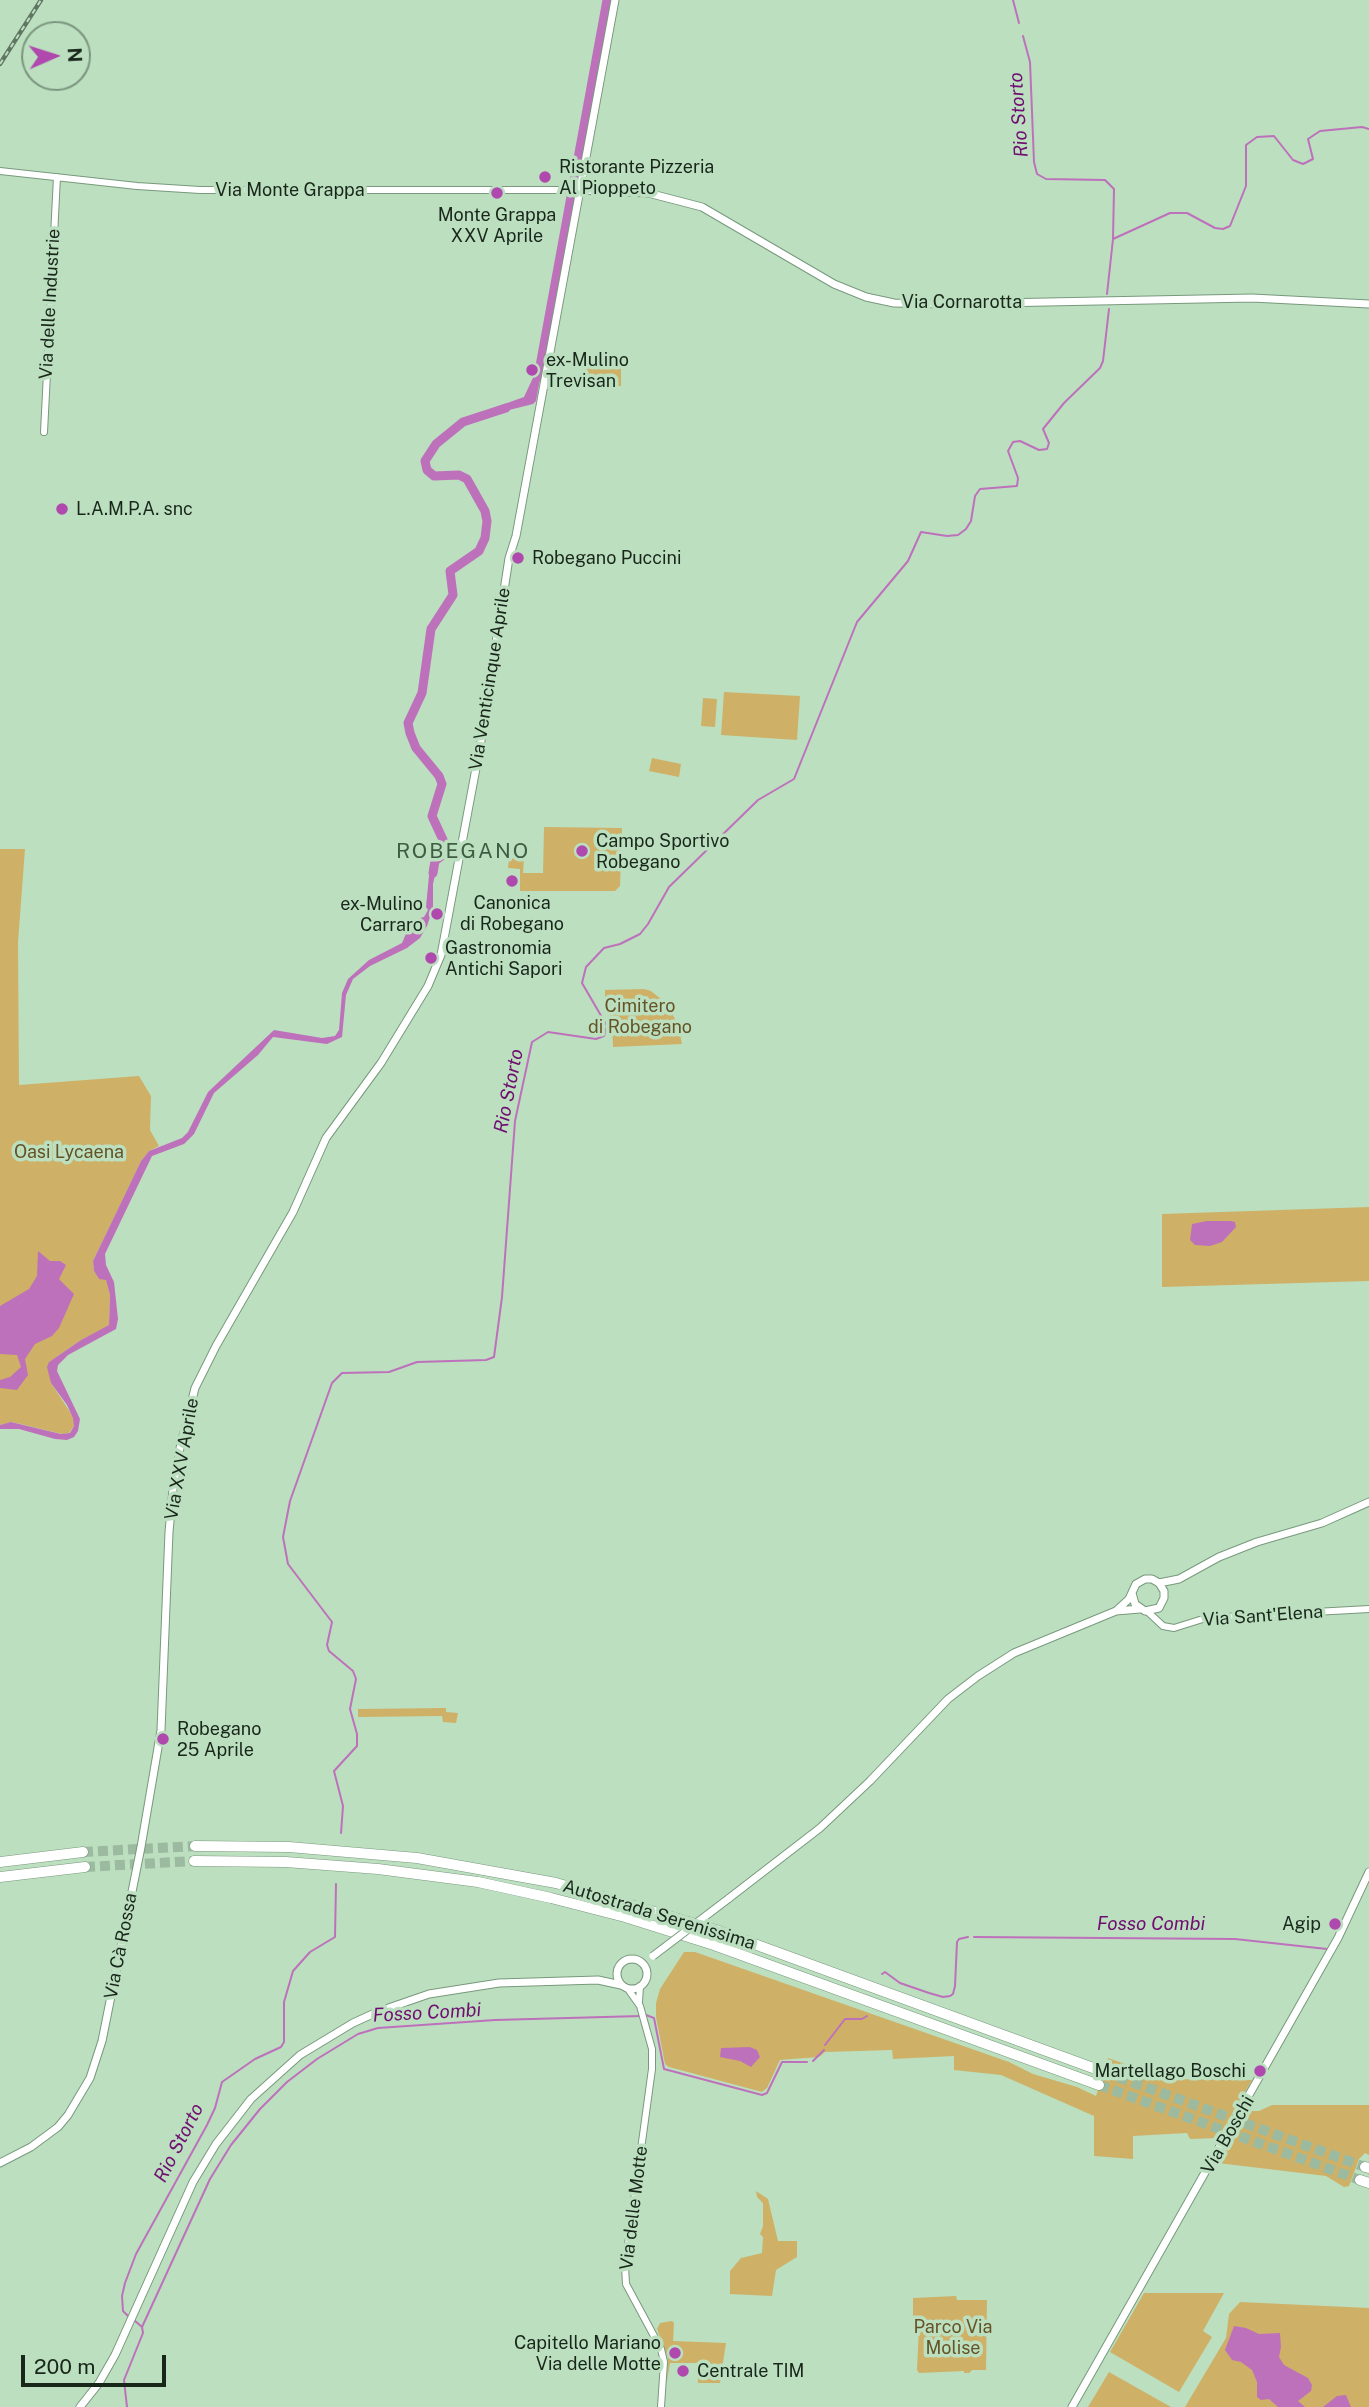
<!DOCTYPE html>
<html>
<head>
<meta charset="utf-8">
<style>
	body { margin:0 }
	#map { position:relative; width:1369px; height:2407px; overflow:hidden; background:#bcdfc0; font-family:"Public Sans",sans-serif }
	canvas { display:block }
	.north { position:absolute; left:21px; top:21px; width:70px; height:70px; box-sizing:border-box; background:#bcdfc0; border:2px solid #7b957e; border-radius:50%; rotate:87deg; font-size:19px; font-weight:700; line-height:28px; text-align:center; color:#19271b }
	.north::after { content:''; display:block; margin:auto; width:24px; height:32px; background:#af49ad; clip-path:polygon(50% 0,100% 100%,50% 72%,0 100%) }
	.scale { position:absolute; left:21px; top:2355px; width:145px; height:32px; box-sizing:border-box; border:4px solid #19271b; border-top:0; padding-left:9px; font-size:21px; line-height:24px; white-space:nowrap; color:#19271b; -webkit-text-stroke:5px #bcdfc0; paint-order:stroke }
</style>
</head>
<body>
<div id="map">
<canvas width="1369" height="2407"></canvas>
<div class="north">N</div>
<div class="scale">200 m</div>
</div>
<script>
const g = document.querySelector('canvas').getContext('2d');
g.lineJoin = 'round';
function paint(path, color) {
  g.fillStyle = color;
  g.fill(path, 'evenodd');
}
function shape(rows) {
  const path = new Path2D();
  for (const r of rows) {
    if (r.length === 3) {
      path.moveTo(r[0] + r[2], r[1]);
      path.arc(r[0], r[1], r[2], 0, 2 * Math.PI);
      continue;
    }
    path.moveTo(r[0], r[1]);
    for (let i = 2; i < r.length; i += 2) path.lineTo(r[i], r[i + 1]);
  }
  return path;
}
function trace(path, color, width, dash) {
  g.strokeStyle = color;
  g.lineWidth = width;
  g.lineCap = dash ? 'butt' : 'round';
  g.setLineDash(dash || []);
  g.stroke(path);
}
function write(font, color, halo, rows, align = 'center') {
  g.font = font + ' "Public Sans",sans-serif';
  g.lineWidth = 7;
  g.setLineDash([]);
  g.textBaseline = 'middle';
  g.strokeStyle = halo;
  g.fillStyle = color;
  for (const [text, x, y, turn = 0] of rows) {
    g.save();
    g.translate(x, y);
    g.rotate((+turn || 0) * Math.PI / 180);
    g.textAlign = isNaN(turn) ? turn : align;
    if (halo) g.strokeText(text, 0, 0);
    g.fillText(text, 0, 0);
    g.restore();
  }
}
paint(shape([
	[621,360,621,386,587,386,582,383,581,376,585,374,586,370,581,363],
	[724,692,800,696,797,740,721,735],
	[703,698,717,699,715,727,701,726],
	[652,758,681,764,679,777,649,771],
	[544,827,622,828,620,886,615,891,520,891,520,869,508,868,509,858,524,859,523,873,543,873],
	[0,849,25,849,18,942,19,1085,139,1076,151,1096,150,1130,159,1146,149,1151,141,1161,93,1261,94,1271,99,1279,106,1279,110,1295,109,1326,81,1340,49,1362,51,1383,74,1418,74,1426,69,1433,62,1434,12,1422,0,1425],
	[644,989,651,991,666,1003,678,1024,682,1044,613,1047,612,1022,605,1002,605,990],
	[1369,1207,1369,1281,1162,1287,1162,1214],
	[446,1708,446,1712,458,1713,456,1723,443,1722,442,1716,358,1717,358,1709],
	[684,1952,695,1952,1009,2062,1033,2074,1077,2087,1096,2096,1108,2058,1168,2079,1252,2080,1218,2138,1190,2139,1187,2133,1133,2136,1133,2159,1094,2156,1094,2116,1001,2075,954,2070,954,2056,893,2059,892,2050,825,2052,819,2057,780,2060,767,2088,762,2092,669,2067,665,2064,656,2017,656,2003,660,1989],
	[1272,2105,1369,2105,1369,2155,1365,2153,1359,2159,1349,2186,1344,2187,1326,2176,1218,2163,1248,2111,1259,2111],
	[756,2191,768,2199,778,2241,797,2241,797,2257,776,2270,772,2296,730,2294,730,2271,741,2258,762,2253,763,2237,760,2234,763,2226,763,2203,757,2197],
	[1144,2293,1224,2293,1203,2331,1212,2337,1179,2392,1110,2352],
	[956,2296,957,2300,987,2300,986,2370,972,2370,969,2373,964,2373,964,2371,919,2373,917,2370,919,2327,913,2324,913,2298],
	[1240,2302,1369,2308,1369,2407,1185,2407,1226,2338,1229,2314],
	[672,2321,674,2323,673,2341,726,2343,720,2383,698,2383,697,2363,670,2363,667,2381,668,2358,657,2329,660,2323],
	[1109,2372,1171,2407,1088,2407]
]), '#ceb167');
paint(shape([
	[538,367,542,368,536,401,533,404,497,413,496,407,524,397],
	[430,865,437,866,433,884,433,908,427,926,420,938,407,948,370,966,353,979,346,995,342,1037,327,1044,273,1037,258,1055,214,1093,194,1134,184,1144,152,1156,105,1254,106,1265,114,1282,118,1319,116,1329,68,1355,58,1365,57,1371,80,1419,78,1431,74,1437,67,1440,55,1439,19,1429,0,1429,0,1425,11,1422,61,1434,70,1433,74,1426,73,1418,67,1405,51,1383,47,1367,49,1362,81,1340,109,1325,110,1295,106,1280,99,1279,94,1271,93,1261,141,1161,149,1151,182,1138,188,1132,208,1092,274,1030,322,1038,335,1036,339,1030,342,993,348,979,369,960,402,943,412,920,424,917,428,910,426,907],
	[1207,1221,1231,1221,1235,1222,1236,1227,1222,1242,1210,1246,1195,1245,1190,1240,1192,1224],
	[38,1251,50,1261,60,1261,66,1265,59,1279,74,1294,59,1328,52,1336,35,1344,25,1359,28,1375,17,1390,0,1388,0,1380,10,1377,21,1367,17,1355,0,1354,0,1306,29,1289,37,1276],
	[750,2047,757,2050,760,2057,751,2067,740,2061,720,2057,721,2048],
	[1234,2326,1246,2328,1259,2334,1280,2333,1281,2347,1279,2357,1284,2365,1308,2378,1312,2385,1311,2391,1298,2401,1305,2407,1278,2407,1269,2399,1261,2400,1257,2397,1257,2382,1252,2370,1241,2362,1232,2360,1225,2350],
	[1346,2395,1351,2407,1323,2407,1337,2396]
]), '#be71bb');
trace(shape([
	[1013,0,1019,23],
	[1023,36,1030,62,1034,162,1037,174,1046,179,1105,180,1114,189,1113,239,1107,294],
	[1113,239,1170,213,1187,213,1215,228,1223,229,1230,226,1246,186,1246,145,1257,137,1274,136,1293,160,1303,164,1313,159,1308,139,1320,131,1362,127,1369,129],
	[341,1833,343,1806,334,1771,357,1746,357,1734,350,1709,356,1679,353,1671,329,1651,327,1645,332,1622,288,1564,283,1537,290,1501,332,1383,342,1373,389,1372,417,1362,486,1360,494,1357,502,1297,515,1121,532,1042,548,1032,596,1039,604,1036,607,1026,582,983,586,967,604,948,620,944,640,934,648,924,669,887,758,800,794,779,857,622,908,561,921,532,947,536,958,535,966,529,971,521,975,496,980,489,1017,486,1018,478,1008,451,1013,442,1020,441,1039,450,1047,449,1049,443,1043,429,1064,403,1100,368,1103,361,1109,309],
	[974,1937,1235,1939,1327,1949],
	[882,1974,885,1972,900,1983,929,1993,943,1997,950,1996,953,1994,955,1986,957,1942,959,1939,968,1937],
	[646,2015,654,2018,664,2069,762,2095,767,2093,782,2062,807,2062],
	[825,2045,845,2019,862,2019,867,2016],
	[813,2061,824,2050],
	[129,2317,123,2311,122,2296,125,2283,136,2254,207,2125,215,2108,222,2082,255,2059,281,2047,284,2042,284,2002,293,1971,310,1952,335,1937,336,1884],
	[142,2327,210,2179,231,2145,260,2109,287,2082,317,2059,358,2034,378,2028,495,2020,641,2016],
	[127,2407,124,2380,143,2333,142,2327,134,2320]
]), '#be71bb', 2);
trace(shape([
	[538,377,607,0],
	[433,873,435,861,443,855,445,849,444,842,432,816,442,784,439,776,416,748,410,733,408,723,422,693,431,629,453,595,450,571,479,551,485,538,487,521,485,511,467,479,459,475,434,476,427,470,425,461,436,444,463,422,506,408]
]), '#be71bb', 9);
trace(shape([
	[83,1852,195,1846],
	[85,1867,194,1861],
	[1104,2072,1365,2167],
	[1099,2085,1360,2180]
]), '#9bba9f', 10, [10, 5]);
const tertiary = shape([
	[0,171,137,186,200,190,580,190],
	[44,432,57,177],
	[1147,1611,1163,1626,1174,1628,1206,1618,1369,1609],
	[628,1989,640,2006,652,2049,652,2069,625,2266,626,2284,661,2349,664,2362,661,2407],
	[639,2002,640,1986]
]);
const secondary = shape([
	[580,190,648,193,702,207,834,284,866,297,894,303,945,304,1252,298,1369,304],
	[1159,1583,1179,1579,1219,1557,1257,1542,1322,1523,1369,1502],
	[1117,1610,1129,1599,1136,1584,1145,1579,1152,1579,1159,1583,1164,1591,1164,1598,1159,1608,1145,1611,1135,1604,1132,1593],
	[728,1899,820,1828,870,1781,948,1699,978,1676,1014,1653,1116,1611,1140,1609],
	[632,1974,15],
	[0,2163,31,2147,58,2127,68,2115,90,2078,102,2041,141,1847,161,1730,169,1532,173,1489,180,1448,195,1388,216,1346,293,1212,326,1138,381,1063,428,986,441,955,480,747,509,558,516,536,615,0],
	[80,2407,99,2383,115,2355,193,2182,216,2144,251,2099,300,2055,353,2023,377,2012,429,1994,499,1983,598,1980,621,1985],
	[1072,2407,1338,1938,1369,1872]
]);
const motorway = shape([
	[195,1846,289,1847,417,1858,556,1883,716,1930,1104,2072],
	[194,1861,286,1862,378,1869,478,1882,551,1898,625,1917,714,1945,1099,2085],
	[0,1862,83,1852],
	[0,1877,85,1867],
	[1365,2167,1369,2168],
	[1360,2180,1369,2183]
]);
trace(tertiary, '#78997c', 8);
trace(secondary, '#78997c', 9);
trace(motorway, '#78997c', 11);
trace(tertiary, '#fff', 6);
trace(secondary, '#fff', 7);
trace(motorway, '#fff', 10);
const rail = shape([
	[0,64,41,0]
]);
trace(rail, '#5f7662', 4.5);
trace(rail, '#bcdfc0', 2, [5]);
const secondaryBridge = shape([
	[653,1956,728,1899]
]);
trace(secondaryBridge, '#78997c', 9, []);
trace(secondaryBridge, '#fff', 7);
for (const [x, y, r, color] of [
	[545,177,7,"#af49ad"],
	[497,193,7,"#af49ad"],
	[532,370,7,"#af49ad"],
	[62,509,7,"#af49ad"],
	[518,558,7,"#af49ad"],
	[582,851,7,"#af49ad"],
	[512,881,7,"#af49ad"],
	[437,914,7,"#af49ad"],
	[431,958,7,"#af49ad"],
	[163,1739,7,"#af49ad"],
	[1335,1924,7,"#af49ad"],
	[1260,2071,7,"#af49ad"],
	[675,2353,7,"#af49ad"],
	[683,2371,7,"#af49ad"]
]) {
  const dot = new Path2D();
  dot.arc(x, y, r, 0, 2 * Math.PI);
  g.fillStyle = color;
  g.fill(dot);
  trace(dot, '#bcdfc0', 2.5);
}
write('18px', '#19271b', '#bcdfc0', [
	["Ristorante Pizzeria",559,167],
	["Al Pioppeto",559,188],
	["Monte Grappa",497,215,"center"],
	["XXV Aprile",497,236,"center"],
	["ex-Mulino",546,360],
	["Trevisan",546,381],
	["L.A.M.P.A. snc",76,509],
	["Robegano Puccini",532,558],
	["Campo Sportivo",596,841],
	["Robegano",596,862],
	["Canonica",512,903,"center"],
	["di Robegano",512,924,"center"],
	["ex-Mulino",423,904,"right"],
	["Carraro",423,925,"right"],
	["Gastronomia",445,948],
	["Antichi Sapori",445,969],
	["Robegano",177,1729],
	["25 Aprile",177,1750],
	["Agip",1321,1924,"right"],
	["Martellago Boschi",1246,2071,"right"],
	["Capitello Mariano",661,2343,"right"],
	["Via delle Motte",661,2364,"right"],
	["Centrale TIM",697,2371]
], 'left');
write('18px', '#19271b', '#bcdfc0', [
	["Via Monte Grappa",290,190],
	["Via Cornarotta",962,302],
	["Via delle Industrie",50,304,-87],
	["Via Venticinque Aprile",490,679,-81],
	["Via XXV Aprile",182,1459,-80],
	["Via Sant'Elena",1263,1616,-4],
	["Autostrada Serenissima",659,1915,17],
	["Via Cà Rossa",121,1946,-79],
	["Via Boschi",1228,2135,-60],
	["Via delle Motte",634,2208,-83]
]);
write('18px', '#655326', '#bcdfc0', [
	["Cimitero",640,1006],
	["di Robegano",640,1027],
	["Oasi Lycaena",69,1152],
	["Parco Via",953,2327],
	["Molise",953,2348]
]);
write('italic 19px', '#700d70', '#bcdfc0', [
	["Rio Storto",1019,115,-94],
	["Rio Storto",509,1091,-79],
	["Fosso Combi",1151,1924],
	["Fosso Combi",427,2013,-3],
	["Rio Storto",179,2143,-63]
]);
g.letterSpacing = '2px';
write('21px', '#3f5d43', '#bcdfc0', [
	["ROBEGANO",463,852]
]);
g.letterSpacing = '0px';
</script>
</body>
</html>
